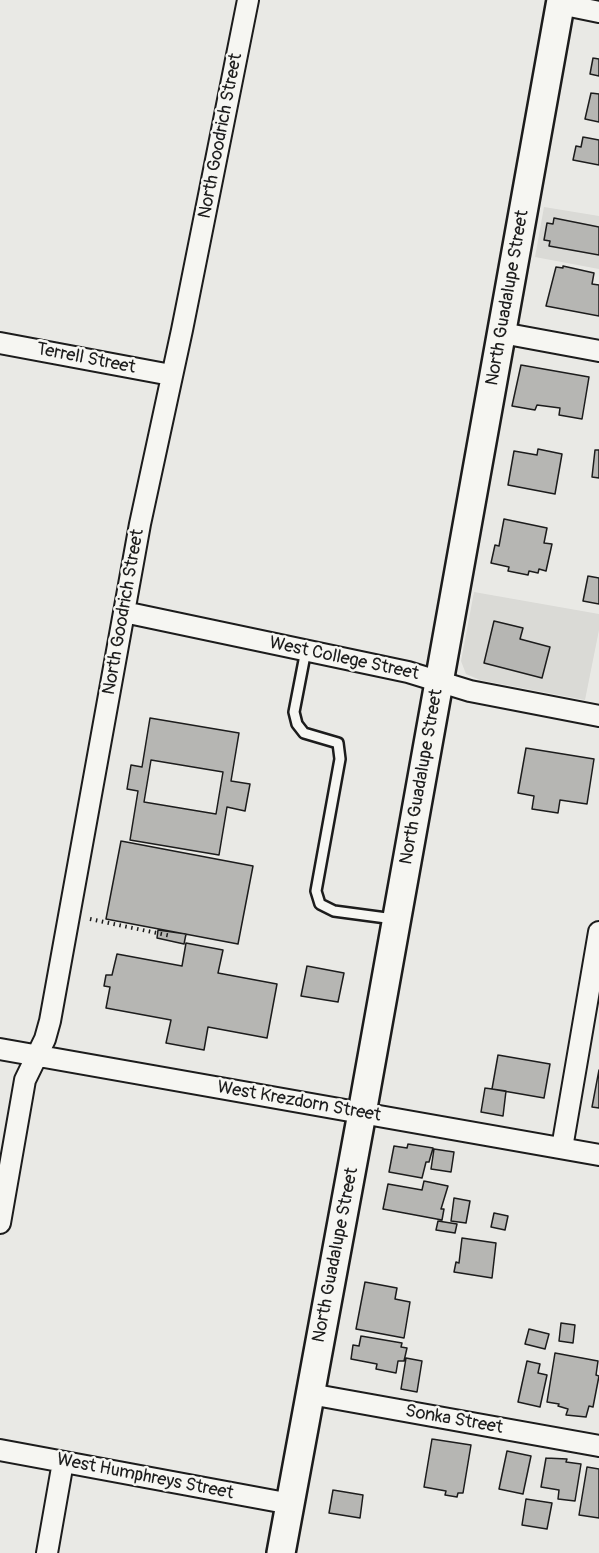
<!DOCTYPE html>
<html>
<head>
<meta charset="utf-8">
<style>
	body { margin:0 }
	canvas { display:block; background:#e9e9e5 }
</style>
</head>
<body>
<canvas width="599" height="1553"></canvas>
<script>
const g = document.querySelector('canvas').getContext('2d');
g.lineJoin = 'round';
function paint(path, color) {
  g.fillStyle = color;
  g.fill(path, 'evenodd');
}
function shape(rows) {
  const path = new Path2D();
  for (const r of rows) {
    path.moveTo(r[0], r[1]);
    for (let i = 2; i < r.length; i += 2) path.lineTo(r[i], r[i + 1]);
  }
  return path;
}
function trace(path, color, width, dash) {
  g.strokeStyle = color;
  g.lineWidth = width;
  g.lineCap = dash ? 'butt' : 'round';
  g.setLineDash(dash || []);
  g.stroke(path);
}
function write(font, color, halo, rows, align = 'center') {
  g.font = font + ' Pangolin,sans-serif';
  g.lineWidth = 5;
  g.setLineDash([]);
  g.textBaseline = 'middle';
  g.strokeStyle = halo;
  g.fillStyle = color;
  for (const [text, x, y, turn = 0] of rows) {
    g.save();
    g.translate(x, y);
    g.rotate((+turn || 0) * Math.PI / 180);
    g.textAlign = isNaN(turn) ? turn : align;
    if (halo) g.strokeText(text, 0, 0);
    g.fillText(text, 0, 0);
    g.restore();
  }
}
paint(shape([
	[544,207,599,216,599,269,535,257],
	[474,592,599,614,599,630,585,700,480,680,466,674,461,661]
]), '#dadad6');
const building = shape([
	[593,58,599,59,599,76,590,74,593,58],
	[591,93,599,94,599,122,585,119,591,93],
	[583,137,599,140,599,165,573,160,576,146,581,147,583,137],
	[554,218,599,227,599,255,549,246,550,241,544,240,547,223,553,224,554,218],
	[563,266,594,273,592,284,599,285,599,316,546,306,556,267,563,268,563,266],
	[521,365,589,377,582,419,559,415,560,408,537,405,535,410,512,406,521,365],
	[538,449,562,454,555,494,508,485,514,451,537,455,538,449],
	[595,450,599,450,599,478,592,477,595,450],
	[504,519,547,528,544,543,552,544,546,571,539,569,538,573,529,571,528,575,508,571,509,567,491,563,495,545,499,546,504,519],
	[588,576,599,578,599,604,583,601,588,576],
	[494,621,523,628,520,639,550,647,542,678,484,663,494,621],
	[150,718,239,733,231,781,250,784,245,811,227,807,219,855,130,840,138,791,127,789,131,765,142,767,150,718],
	[151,760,223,772,216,814,144,802,151,760],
	[526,748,594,759,587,804,560,800,558,813,532,809,534,796,518,793,526,748],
	[121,841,253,866,238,944,106,919,121,841],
	[158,930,186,934,184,944,157,938,158,930],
	[186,943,223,950,218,973,277,984,267,1038,208,1027,204,1050,166,1043,171,1020,106,1008,110,987,104,986,106,975,112,975,117,954,182,966,186,943],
	[307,966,344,973,338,1002,301,996,307,966],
	[498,1055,550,1064,544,1098,492,1089,498,1055],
	[599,1070,599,1108,592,1107,599,1070],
	[485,1088,506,1091,503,1116,481,1112,485,1088],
	[408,1144,433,1148,429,1162,426,1162,422,1178,389,1172,394,1146,407,1148,408,1144],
	[434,1149,454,1152,451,1172,431,1169,434,1149],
	[424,1181,448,1186,441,1209,444,1209,442,1220,383,1209,388,1184,422,1190,424,1181],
	[454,1198,470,1201,466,1223,451,1221,454,1198],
	[494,1213,508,1216,505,1230,491,1227,494,1213],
	[438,1221,457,1224,455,1233,436,1230,438,1221],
	[462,1238,496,1243,492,1278,454,1272,456,1262,459,1263,462,1238],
	[365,1282,397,1288,395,1299,410,1302,404,1338,356,1329,365,1282],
	[561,1323,575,1325,573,1343,559,1341,561,1323],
	[529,1329,549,1334,545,1349,525,1344,529,1329],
	[361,1336,402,1343,401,1347,407,1348,404,1361,398,1361,396,1373,376,1369,377,1364,351,1359,353,1345,359,1346,361,1336],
	[555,1353,598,1361,596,1375,599,1376,593,1407,589,1406,586,1417,566,1415,568,1409,558,1406,559,1404,547,1402,555,1353],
	[406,1358,422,1361,417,1392,401,1389,406,1358],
	[527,1361,540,1364,538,1373,547,1375,540,1407,518,1402,527,1361],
	[432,1439,471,1445,463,1493,458,1493,457,1497,445,1495,446,1491,424,1487,432,1439],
	[507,1451,531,1456,523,1494,499,1489,507,1451],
	[546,1458,567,1459,566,1462,581,1464,575,1501,558,1499,559,1490,541,1487,546,1458],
	[587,1467,599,1469,599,1518,579,1515,587,1467],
	[333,1490,363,1495,360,1518,329,1513,333,1490],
	[526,1499,552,1503,547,1529,522,1525,526,1499]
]);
paint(building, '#b6b6b3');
trace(building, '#1c1c1c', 1.5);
const lane = shape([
	[306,650,294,712,297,724,304,733,338,743,340,759,316,891,320,904,334,911,394,919]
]);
const street = shape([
	[560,4,599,12],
	[502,333,599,351],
	[0,343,171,375],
	[124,612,408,672,470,691,599,716],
	[0,1049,599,1155],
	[562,1148,599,932],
	[0,1223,25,1080,45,1039,50,1021,140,524,182,330,248,0],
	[310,1394,599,1446],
	[0,1450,291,1504],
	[47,1553,63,1462]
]);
const secondary = shape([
	[281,1553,362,1113,561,0]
]);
trace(lane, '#1c1c1c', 14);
trace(street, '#1c1c1c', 24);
trace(secondary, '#1c1c1c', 32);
trace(shape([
	[90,919,171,936]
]), '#1c1c1c', 4, [1.5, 4.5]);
trace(lane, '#f6f6f2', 9);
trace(street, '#f6f6f2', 20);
trace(secondary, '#f6f6f2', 27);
write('18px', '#1c1c1c', '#f6f6f2', [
	["North Goodrich Street",221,136,-79],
	["North Guadalupe Street",508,298,-80],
	["Terrell Street",86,359,11],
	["North Goodrich Street",124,612,-80],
	["West College Street",344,659,12],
	["North Guadalupe Street",422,777,-80],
	["West Krezdorn Street",299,1102,10],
	["North Guadalupe Street",336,1255,-79],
	["Sonka Street",454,1420,10],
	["West Humphreys Street",145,1477,11]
]);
</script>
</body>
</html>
